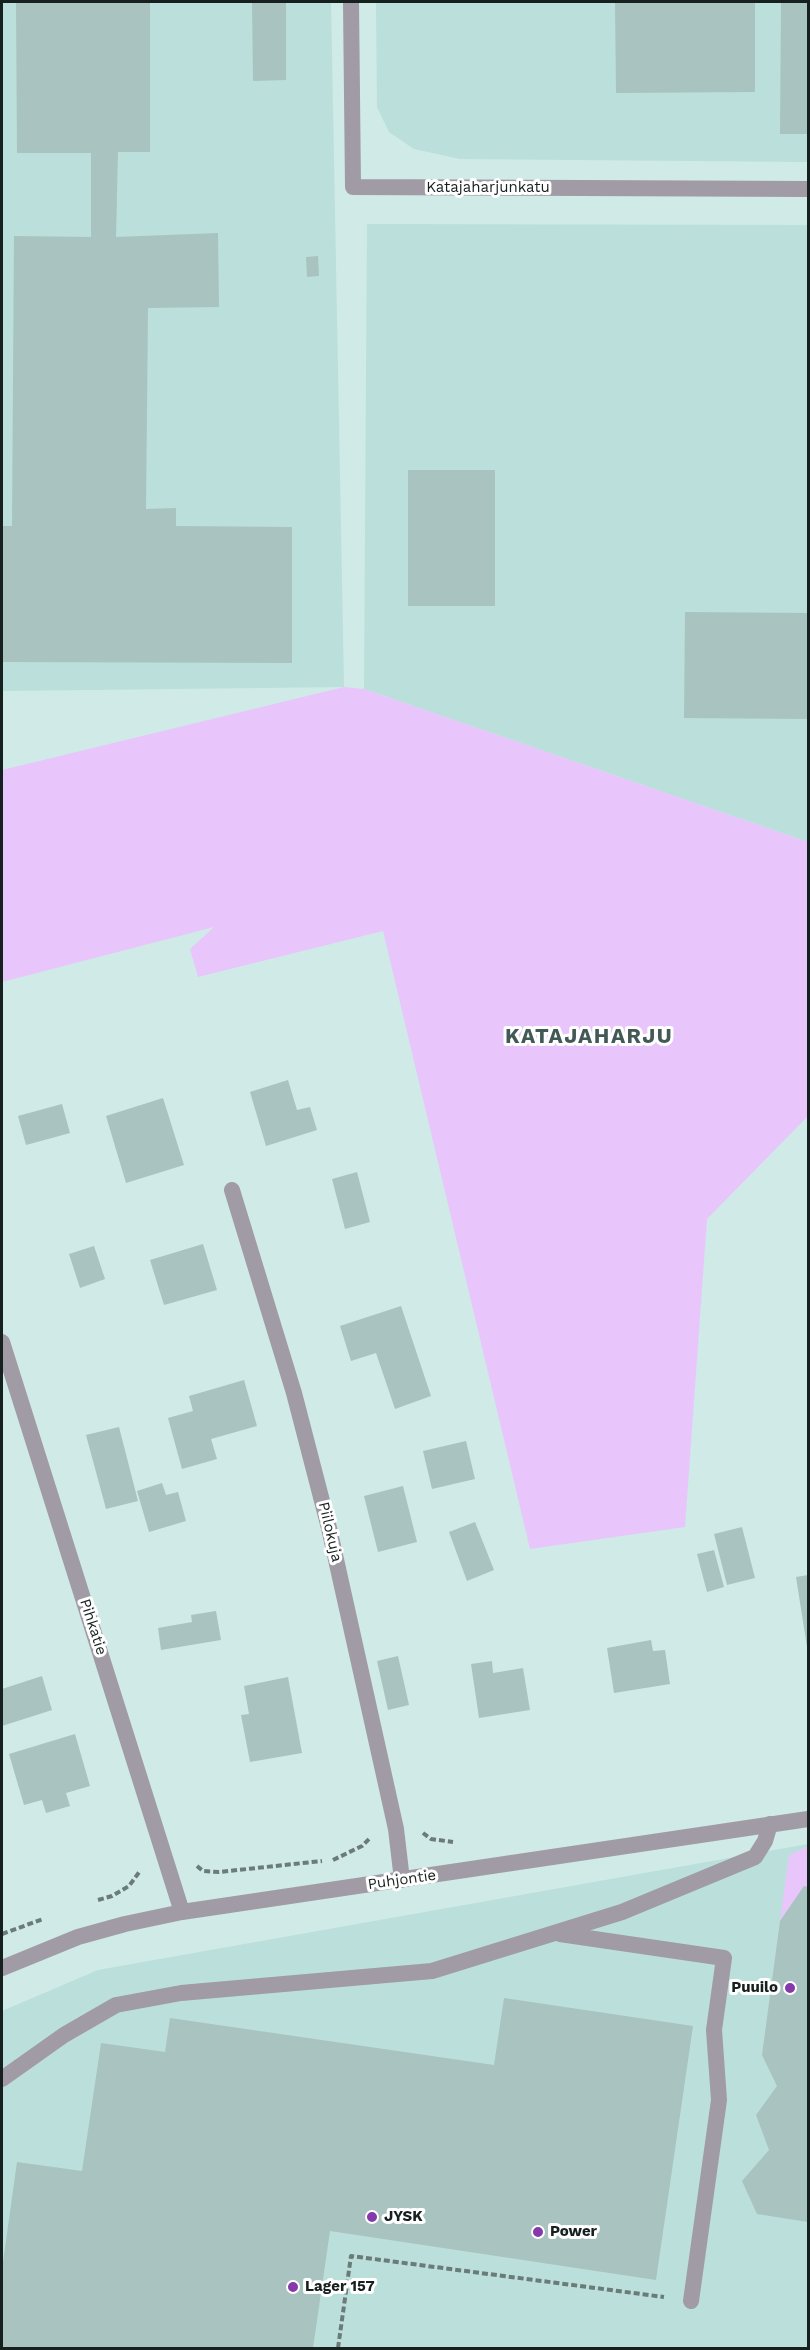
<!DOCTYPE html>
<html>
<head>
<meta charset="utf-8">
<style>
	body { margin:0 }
	#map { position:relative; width:810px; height:2350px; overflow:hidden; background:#cfeae7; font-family:"Work Sans",sans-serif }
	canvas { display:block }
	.frame { position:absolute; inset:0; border:3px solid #16201e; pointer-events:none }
</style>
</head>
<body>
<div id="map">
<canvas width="810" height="2350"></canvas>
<div class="frame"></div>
</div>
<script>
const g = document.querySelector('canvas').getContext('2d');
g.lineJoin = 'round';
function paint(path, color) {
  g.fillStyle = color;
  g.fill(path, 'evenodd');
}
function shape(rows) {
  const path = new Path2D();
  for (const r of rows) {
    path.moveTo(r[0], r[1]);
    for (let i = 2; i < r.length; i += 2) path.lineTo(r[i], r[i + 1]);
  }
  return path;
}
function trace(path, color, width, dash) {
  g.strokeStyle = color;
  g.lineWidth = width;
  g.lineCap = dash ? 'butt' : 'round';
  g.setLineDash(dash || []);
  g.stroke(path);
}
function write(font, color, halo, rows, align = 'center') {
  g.font = font + ' "Work Sans",sans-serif';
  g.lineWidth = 6;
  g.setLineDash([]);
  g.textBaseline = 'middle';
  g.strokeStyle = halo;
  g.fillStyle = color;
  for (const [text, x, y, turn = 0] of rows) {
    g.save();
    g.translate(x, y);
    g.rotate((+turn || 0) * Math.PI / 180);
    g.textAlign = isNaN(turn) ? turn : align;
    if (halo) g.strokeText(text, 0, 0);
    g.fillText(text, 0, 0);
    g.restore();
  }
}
paint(shape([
	[2,2,331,2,344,687,2,691],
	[376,2,808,2,808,162,460,159,414,149,389,132,377,107],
	[367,224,808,225,808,842,364,689],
	[808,1844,808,2348,2,2348,2,2011,98,1970]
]), '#bbdfdb');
paint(shape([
	[344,687,364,689,808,842,808,1116,707,1219,685,1527,530,1549,383,931,198,977,190,949,214,927,2,982,2,770],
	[808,1846,808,1887,804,1886,780,1921,789,1855]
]), '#e8c6fc');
paint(shape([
	[16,2,150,2,150,152,118,152,116,237,218,233,219,307,148,308,146,509,176,508,176,526,292,527,292,663,2,662,2,526,12,526,14,236,91,237,91,153,17,153],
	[252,2,286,2,286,80,253,81],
	[615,2,755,2,755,92,616,93],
	[781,2,808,2,808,134,780,134],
	[318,256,319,276,307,277,306,257],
	[408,470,495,470,495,606,408,606],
	[685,612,808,613,808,719,684,718],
	[288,1080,297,1110,310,1107,317,1130,266,1146,250,1092],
	[163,1098,184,1165,126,1183,106,1116],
	[62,1104,70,1133,26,1145,18,1116],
	[357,1172,370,1222,345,1229,332,1179],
	[203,1244,217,1290,164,1305,150,1260],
	[94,1246,105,1279,80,1288,69,1254],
	[401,1306,431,1396,395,1409,376,1353,351,1361,340,1326],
	[244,1380,257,1426,211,1439,217,1459,182,1469,168,1418,193,1411,189,1396],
	[119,1427,138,1501,106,1509,86,1435],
	[466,1441,475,1479,432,1489,423,1451],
	[162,1483,166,1495,178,1492,186,1521,149,1532,137,1491],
	[403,1486,417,1542,378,1552,364,1496],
	[475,1522,494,1570,467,1581,449,1532],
	[742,1527,755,1578,727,1585,714,1534],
	[714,1550,724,1587,707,1592,697,1554],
	[808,1575,808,1647,807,1647,796,1577],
	[216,1611,221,1640,161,1650,158,1628,192,1622,191,1615],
	[651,1640,653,1651,665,1650,670,1684,614,1693,607,1648],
	[398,1656,409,1705,388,1710,377,1661],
	[492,1661,493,1673,523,1668,530,1710,479,1718,471,1664],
	[42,1676,52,1710,2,1726,2,1689],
	[288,1677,302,1753,250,1762,241,1715,249,1714,244,1686],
	[75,1734,90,1786,66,1793,70,1806,46,1813,42,1800,24,1805,9,1754],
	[804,1886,808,1887,808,2222,757,2214,742,2181,769,2150,756,2115,777,2086,762,2055,780,1921],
	[504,1998,693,2026,656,2280,330,2231,313,2348,2,2348,2,2269,17,2162,82,2171,101,2043,165,2052,170,2018,494,2065]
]), '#a9c3c0');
trace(shape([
	[423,1833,431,1839,453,1842],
	[333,1860,362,1846,370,1838],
	[197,1866,203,1871,219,1872,322,1861],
	[98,1900,112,1896,129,1886,140,1871],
	[2,1934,43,1919],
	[338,2348,351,2256,664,2297]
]), '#6a7b79', 4, [6, 3]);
trace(shape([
	[560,1934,724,1958,714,2030,719,2100,691,2301],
	[2,2079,64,2035,116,2005,181,1993,432,1971,622,1912,755,1857,765,1841,770,1824]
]), '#a09ba4', 16);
trace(shape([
	[351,2,353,187,808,189],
	[232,1190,294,1393,329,1528,396,1829,402,1880],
	[2,1342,182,1912],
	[2,1968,78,1937,125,1924,182,1912,808,1819]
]), '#a09ba4', 16);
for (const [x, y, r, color] of [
	[790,1988,6,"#8539aa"],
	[372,2217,6,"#8539aa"],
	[538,2232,6,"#8539aa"],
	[293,2287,6,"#8539aa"]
]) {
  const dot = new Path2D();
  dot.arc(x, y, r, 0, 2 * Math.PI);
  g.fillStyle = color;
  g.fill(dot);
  trace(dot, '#fff', 2);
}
write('15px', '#16201e', '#fff', [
	["Katajaharjunkatu",488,188],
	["Piilokuja",330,1532,77],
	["Pihkatie",93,1627,72],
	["Puhjontie",402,1880,-8]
]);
write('bold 15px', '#16201e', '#fff', [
	["Puuilo",778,1988,"right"],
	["JYSK",384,2217],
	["Power",550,2232],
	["Lager 157",305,2287]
], 'left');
g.letterSpacing = '1.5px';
write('bold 21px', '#425956', '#fff', [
	["KATAJAHARJU",589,1037]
]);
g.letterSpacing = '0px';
</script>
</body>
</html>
